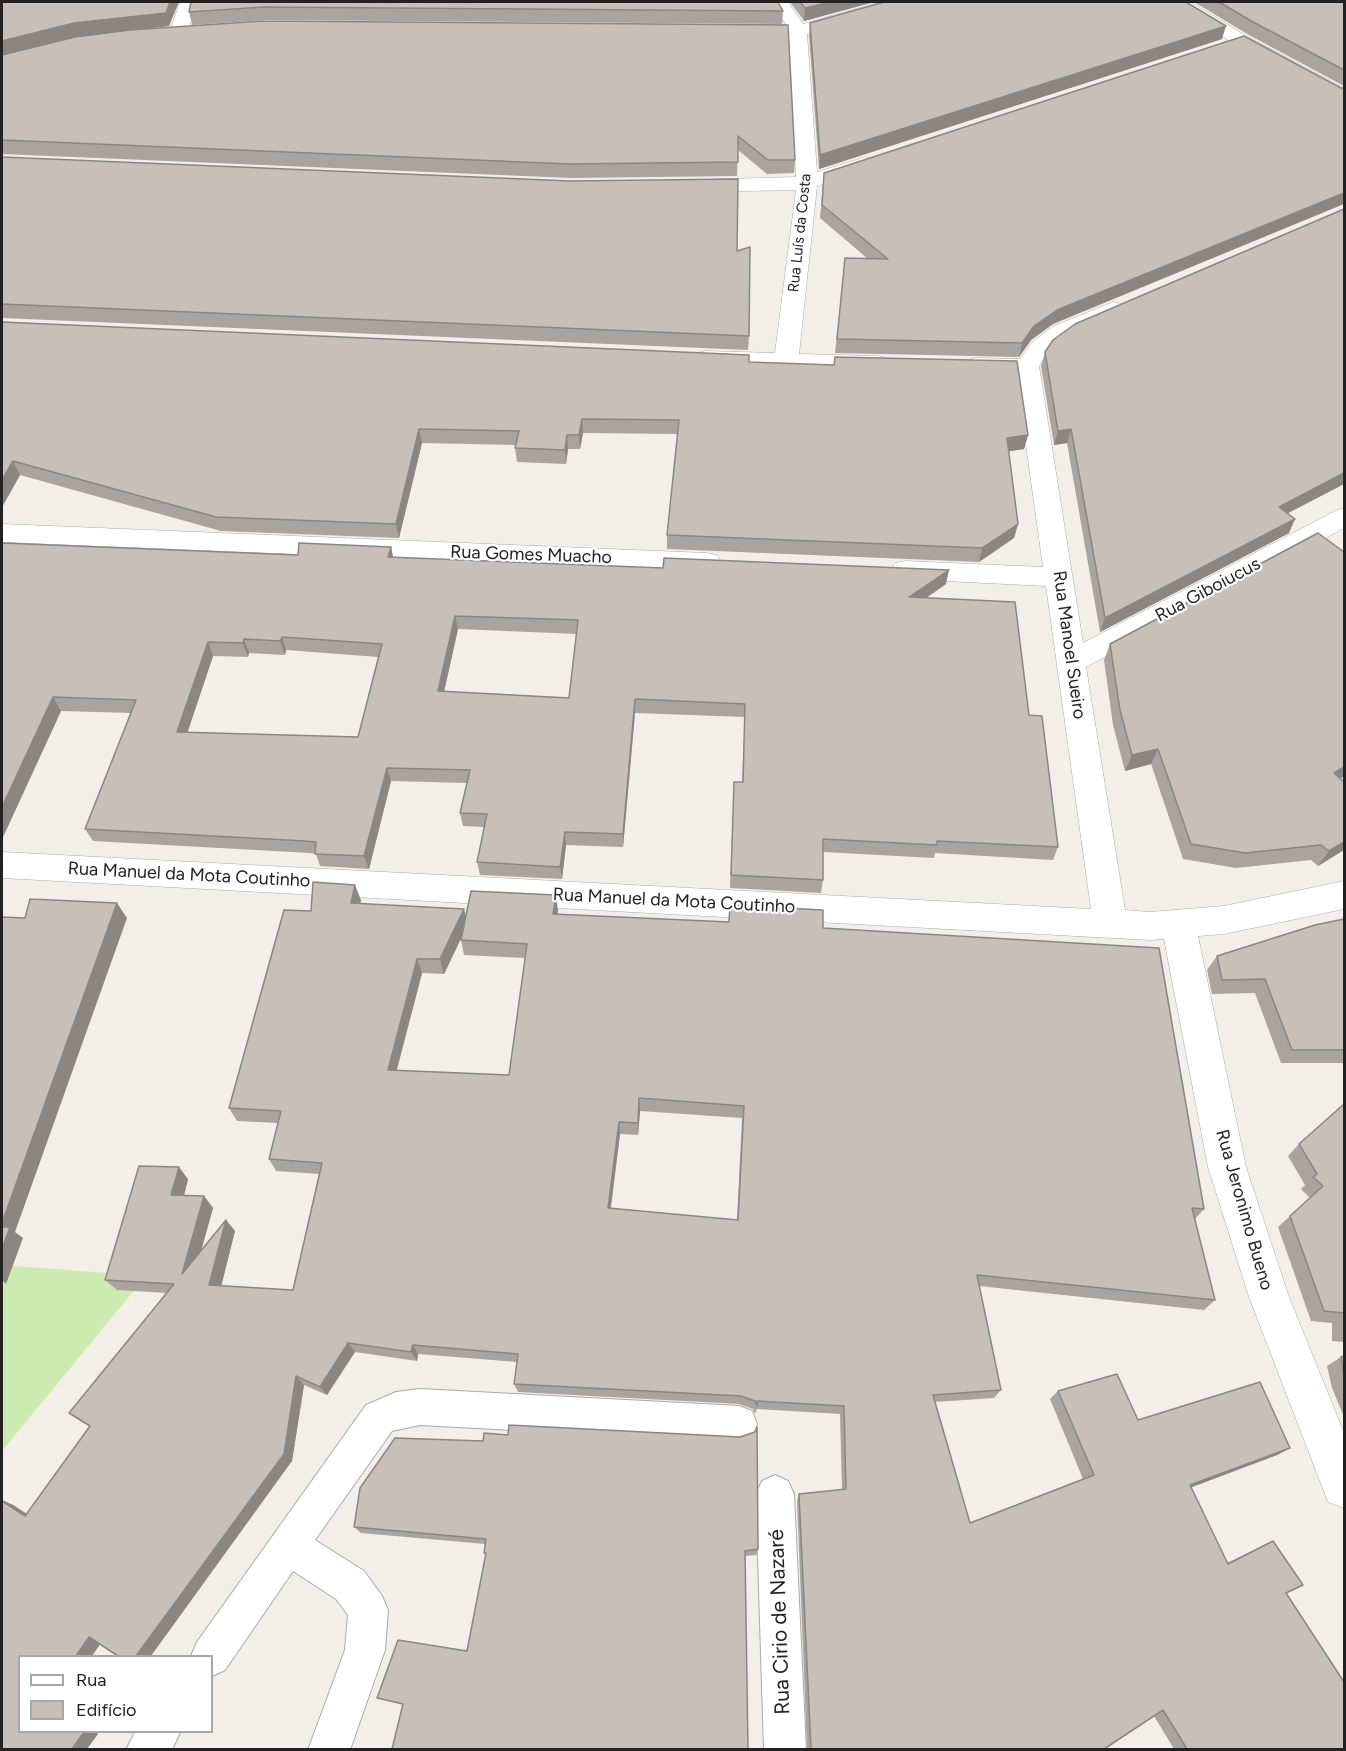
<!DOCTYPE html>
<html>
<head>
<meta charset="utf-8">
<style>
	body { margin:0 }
	#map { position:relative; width:1346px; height:1751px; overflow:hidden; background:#f2efe9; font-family:Figtree,sans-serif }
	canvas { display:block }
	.frame { position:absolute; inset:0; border:3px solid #222; pointer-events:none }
	.legend { position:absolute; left:18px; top:1655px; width:195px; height:78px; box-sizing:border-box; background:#fff; border:2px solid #a7a7a7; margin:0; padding:8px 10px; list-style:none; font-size:18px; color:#222 }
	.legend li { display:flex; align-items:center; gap:12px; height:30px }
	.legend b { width:30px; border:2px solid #a7a7a7 }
</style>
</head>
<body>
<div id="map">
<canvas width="1346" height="1751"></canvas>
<div class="frame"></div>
<ul class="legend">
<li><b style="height:8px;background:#fff"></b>Rua</li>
<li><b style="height:16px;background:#c7bfb8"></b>Edifício</li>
</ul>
</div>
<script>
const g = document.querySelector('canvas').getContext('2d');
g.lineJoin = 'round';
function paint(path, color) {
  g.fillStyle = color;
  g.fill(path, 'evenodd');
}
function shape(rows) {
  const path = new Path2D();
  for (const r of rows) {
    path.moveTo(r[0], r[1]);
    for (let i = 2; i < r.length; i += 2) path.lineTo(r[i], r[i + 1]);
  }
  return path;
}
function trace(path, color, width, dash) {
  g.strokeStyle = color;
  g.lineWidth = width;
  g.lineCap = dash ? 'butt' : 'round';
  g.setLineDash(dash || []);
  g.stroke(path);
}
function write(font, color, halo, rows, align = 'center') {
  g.font = font + ' Figtree,sans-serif';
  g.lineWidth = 4.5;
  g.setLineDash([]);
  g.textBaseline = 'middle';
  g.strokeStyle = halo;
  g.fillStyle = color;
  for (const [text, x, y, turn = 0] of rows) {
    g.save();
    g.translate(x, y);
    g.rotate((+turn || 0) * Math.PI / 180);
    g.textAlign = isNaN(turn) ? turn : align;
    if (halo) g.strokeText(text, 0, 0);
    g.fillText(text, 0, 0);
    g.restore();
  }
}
paint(shape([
	[2,1265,146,1276,2,1451]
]), '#cdebb0');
const lane = shape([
	[420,1389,739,1406,752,1411,757,1424,752,1437,739,1442,420,1425,392,1431,315,1540,364,1571,382,1596,388,1610,385,1650,350,1750,308,1750,345,1650,348,1615,336,1599,293,1571,225,1670,212,1676,212,1656,191,1656,197,1642,366,1405,396,1392,420,1389],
	[775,1475,788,1481,794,1494,806,1750,764,1750,756,1494,762,1481,775,1475],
	[135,1732,180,1732,172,1750,126,1750,135,1732]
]);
const street = shape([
	[180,2,197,2,188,31,185,35,179,36,173,35,170,31,180,2],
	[772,2,788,2,803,24,880,2,906,2,903,6,807,34,817,172,866,157,873,159,876,163,873,167,817,186,799,354,878,356,886,358,890,363,886,368,878,370,705,365,697,363,693,358,697,353,705,351,775,353,796,190,693,192,686,190,683,186,686,182,693,180,796,177,789,36,744,35,738,34,735,30,738,26,744,25,786,25,772,2],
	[1170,2,1190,2,1248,37,1344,88,1344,101,1337,99,1236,45,1170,2],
	[1113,302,1121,304,1124,309,1121,314,1070,336,1048,352,1039,366,1083,643,1335,511,1344,508,1344,528,1086,667,1125,910,1150,912,1224,906,1344,881,1344,909,1224,934,1198,936,1246,1167,1289,1297,1344,1433,1344,1508,1328,1502,1249,1297,1208,1167,1164,939,1150,940,2,878,2,852,1091,909,1046,586,905,579,895,577,891,570,895,563,905,561,1043,567,1016,373,975,372,967,370,963,365,967,360,975,358,1020,359,1032,342,1054,326,1113,302],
	[2,524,707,553,717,555,721,562,717,569,707,571,2,542,2,524]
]);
trace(lane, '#a9a9a9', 2);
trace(street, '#a9a9a9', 1);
paint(lane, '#fff');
paint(street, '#fff');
paint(shape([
	[2,2,169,26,130,30,788,25,795,160,794,173,767,174,738,150,737,176,571,178,2,154],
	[130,30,36,47,79,36],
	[192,2,783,11,782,24,266,20,192,25,189,12],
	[790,2,874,2,804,21],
	[1194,2,1344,2,1344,86,1249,35],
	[810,23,1222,39,819,169,809,36],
	[1341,88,1053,324,1031,340,1019,357,835,353,845,258,868,259,820,218,824,173],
	[2,157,737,251,749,336,748,350,2,318],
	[1344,209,1344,484,1287,513,1289,533,1100,632,1067,443,1054,445,1041,366,1045,352],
	[2,322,749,362,1028,435,1024,449,1009,451,1018,524,1014,538,979,562,667,549,667,535,678,434,583,433,580,449,568,449,566,464,517,462,515,448,516,445,422,443,399,538,221,531,20,475,2,507],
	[2,543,298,555,391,547,393,558,946,584,926,598,1029,715,1058,847,1053,860,935,853,934,858,823,852,823,880,821,893,730,888,734,782,742,782,745,717,635,713,623,847,566,845,562,879,480,875,477,862,484,827,463,826,460,813,467,783,391,781,369,869,320,866,316,854,310,853,93,841,85,829,131,713,61,711,3,837,2,837],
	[458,629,577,634,569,698,444,692],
	[286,650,378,657,358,737,187,733,213,656,248,657,249,653,285,655],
	[1344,552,1344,776,1341,779,1344,782,1344,850,1318,866,1311,860,1236,868,1183,859,1151,764,1125,771,1113,725,1104,660,1110,644],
	[361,900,360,904,466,916,558,910,557,914,823,928,1204,1209,1195,1219,1215,1300,1204,1310,979,1286,1001,1390,994,1398,935,1402,970,1523,1083,1479,1050,1399,1058,1391,1138,1420,1290,1448,1277,1455,1191,1487,1227,1563,1260,1547,1273,1541,1286,1593,1344,1697,1344,1749,1174,1749,1154,1716,1104,1749,807,1749,797,1501,799,1494,842,1490,840,1414,757,1409,755,1414,753,1409,739,1404,518,1392,514,1384,517,1362,418,1354,417,1361,355,1352,327,1395,304,1385,292,1461,100,1644,92,1656,20,1656,20,1731,95,1731,98,1734,2,1749,2,1500,13,1505,27,1514,90,1426,167,1293,117,1290,105,1280,188,1179,184,1196,204,1196,213,1208,201,1250,226,1220,235,1231,221,1286,293,1290,319,1174,276,1171,269,1159,278,1123,237,1121,229,1108,311,911],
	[462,936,461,940,464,955,525,958,509,1075,397,1070,422,973,444,974],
	[640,1111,742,1118,737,1220,611,1208,620,1134,638,1135],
	[1344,919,1344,1063,1281,1063,1255,993,1212,994,1207,970,1217,956],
	[1344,1104,1344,1342,1332,1341,1332,1323,1311,1321,1278,1227,1310,1198,1301,1189,1305,1185,1288,1156,1299,1144],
	[1344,1356,1344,1417,1332,1388,1327,1366,1341,1357],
	[354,1527,758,1549,756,1555,745,1556,403,1704,377,1698,467,1651,486,1555,484,1553,485,1544,361,1533]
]), '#aba49e');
paint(shape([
	[170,2,179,2,169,26,79,36,2,55,2,41,74,23],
	[830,2,874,2,804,21,805,8],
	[1226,26,1222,39,819,169,820,155],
	[1344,193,1344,204,1053,324,1031,340,1019,357,1022,343,1034,326,1057,310],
	[582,419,583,433,580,449,579,435],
	[419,429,422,443,399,538,396,524],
	[1071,429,1067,443,1054,445,1058,431],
	[567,435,568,449,566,464,565,450],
	[1028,435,1024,449,1004,452,1007,438],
	[13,461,20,475,2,507,2,480],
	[1344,473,1344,484,1273,521,1279,507],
	[1295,519,1289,533,1100,632,1105,618],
	[1018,524,1014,538,979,562,982,548],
	[391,547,394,561,388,557],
	[949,570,946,584,907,611,909,597],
	[455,616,458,629,441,705,438,691],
	[282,637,286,650,285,655,280,641],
	[244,639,249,653,248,657,243,643],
	[208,642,213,656,183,746,177,732],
	[53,697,61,711,3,837,2,836,2,807],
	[635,699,635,713,623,847,623,834],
	[1158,749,1151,764,1125,771,1132,755],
	[1344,767,1344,776,1324,789,1334,773],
	[387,768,391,781,369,869,364,856],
	[565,832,566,845,562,879,560,867],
	[1344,842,1344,850,1318,866,1329,851],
	[355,885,361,900,356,918,351,903],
	[556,895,558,910,555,929,553,914],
	[117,903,127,918,15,1232,23,1238,6,1284,2,1280,2,1223],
	[464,909,468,924,444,974,440,959],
	[417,959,422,973,393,1083,388,1070],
	[639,1098,640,1111,638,1135,638,1123],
	[619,1122,620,1134,609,1219,608,1208],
	[179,1167,188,1179,181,1207,171,1195],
	[204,1196,213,1208,192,1284,182,1274],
	[226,1220,235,1231,219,1295,209,1285],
	[348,1343,355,1352,327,1395,320,1387],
	[413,1345,418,1354,417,1361,411,1352],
	[296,1376,304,1385,292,1461,151,1656,136,1656],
	[1290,1448,1277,1455,1179,1492,1190,1485],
	[2,1500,13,1505,39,1522,25,1516],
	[89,1637,103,1640,92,1656,76,1656],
	[83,1731,95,1731,98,1734,87,1749,72,1749]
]), '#8b8681');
const building = shape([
	[2,2,170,2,166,13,74,23,2,41,2,2],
	[191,2,778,2,783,11,263,7,189,12,191,2],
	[800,2,830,2,805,8,800,2],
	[884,2,1186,2,1226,26,820,155,810,23,884,2],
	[1219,2,1344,2,1344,70,1253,22,1219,2],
	[263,21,788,25,795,160,768,160,738,136,738,162,570,164,2,140,2,55,75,37,130,30,263,21],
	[1244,36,1341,88,1344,88,1344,193,1057,310,1034,326,1022,343,837,339,845,258,888,259,822,205,824,173,1244,36],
	[2,157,570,181,738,179,737,251,750,247,749,336,2,304,2,157],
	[1344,209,1344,473,1279,507,1295,519,1105,618,1071,429,1058,431,1045,352,1053,340,1075,324,1344,209],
	[2,322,749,355,749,362,834,365,835,357,1017,361,1028,435,1007,438,1018,524,982,548,667,535,679,420,582,419,579,435,567,435,565,450,515,448,519,431,419,429,396,524,216,517,13,461,2,480,2,322],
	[1318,533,1344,552,1344,767,1334,773,1344,782,1344,842,1329,851,1321,845,1245,853,1191,844,1158,749,1132,755,1120,710,1110,644,1318,533],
	[2,543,298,555,299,543,391,547,388,557,663,568,664,558,949,570,909,597,1015,602,1029,715,1042,716,1058,847,937,841,937,845,823,839,823,880,731,875,734,782,743,782,745,704,635,699,623,834,565,832,560,867,477,862,487,814,460,813,470,770,387,768,364,856,315,854,316,842,305,841,85,829,136,700,53,697,2,807,2,543],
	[455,616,578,620,569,698,438,691,455,616],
	[282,637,382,644,358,737,177,732,208,642,243,643,244,639,280,641,282,637],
	[313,882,355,885,351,903,464,909,440,959,417,959,388,1070,509,1075,527,944,461,940,471,891,556,895,553,914,729,922,730,905,823,910,823,928,1159,948,1204,1209,1192,1208,1215,1300,977,1275,1001,1390,933,1395,970,1523,1094,1475,1058,1391,1117,1374,1138,1420,1260,1382,1290,1448,1190,1485,1228,1564,1273,1541,1303,1585,1286,1593,1344,1682,1344,1749,1187,1749,1163,1710,1104,1749,811,1749,799,1494,846,1489,844,1406,757,1401,757,1406,755,1401,741,1396,514,1384,518,1354,413,1345,411,1352,348,1343,320,1387,296,1376,284,1454,136,1656,118,1656,89,1637,76,1656,20,1656,20,1731,83,1731,84,1732,72,1749,2,1749,2,1501,25,1516,90,1426,69,1413,174,1284,105,1280,139,1166,179,1167,171,1195,204,1196,182,1274,226,1220,209,1285,293,1290,322,1163,269,1159,281,1111,229,1108,284,910,311,911,313,882],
	[639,1098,744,1106,738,1220,608,1208,619,1122,638,1123,639,1098],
	[30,899,117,903,2,1223,2,917,25,918,30,899],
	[1344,919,1344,1050,1292,1050,1265,979,1222,980,1217,956,1315,925,1344,919],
	[1344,1104,1344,1313,1324,1311,1290,1216,1323,1186,1313,1177,1317,1174,1299,1144,1344,1104],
	[2,1227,10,1227,2,1249,2,1227],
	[1344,1356,1344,1374,1341,1357,1344,1356],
	[509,1425,740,1437,755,1432,757,1427,758,1549,745,1551,748,1749,392,1749,403,1704,377,1698,398,1640,467,1651,486,1553,484,1553,486,1539,354,1527,360,1488,395,1438,483,1441,484,1433,508,1435,509,1425]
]);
paint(building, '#c7bfb8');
trace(building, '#8b8681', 1.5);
write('15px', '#222', '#fff', [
	["Rua Luís da Costa",800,233,-84]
]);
write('18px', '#222', '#fff', [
	["Rua Gomes Muacho",531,555,2],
	["Rua Giboiucus",1208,590,-28],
	["Rua Manoel Sueiro",1069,645,82],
	["Rua Manuel da Mota Coutinho",189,875,3],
	["Rua Manuel da Mota Coutinho",674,901,3],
	["Rua Jeronimo Bueno",1244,1210,74]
]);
write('21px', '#222', '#fff', [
	["Rua Cirio de Nazaré",780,1622,-92]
]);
</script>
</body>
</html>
